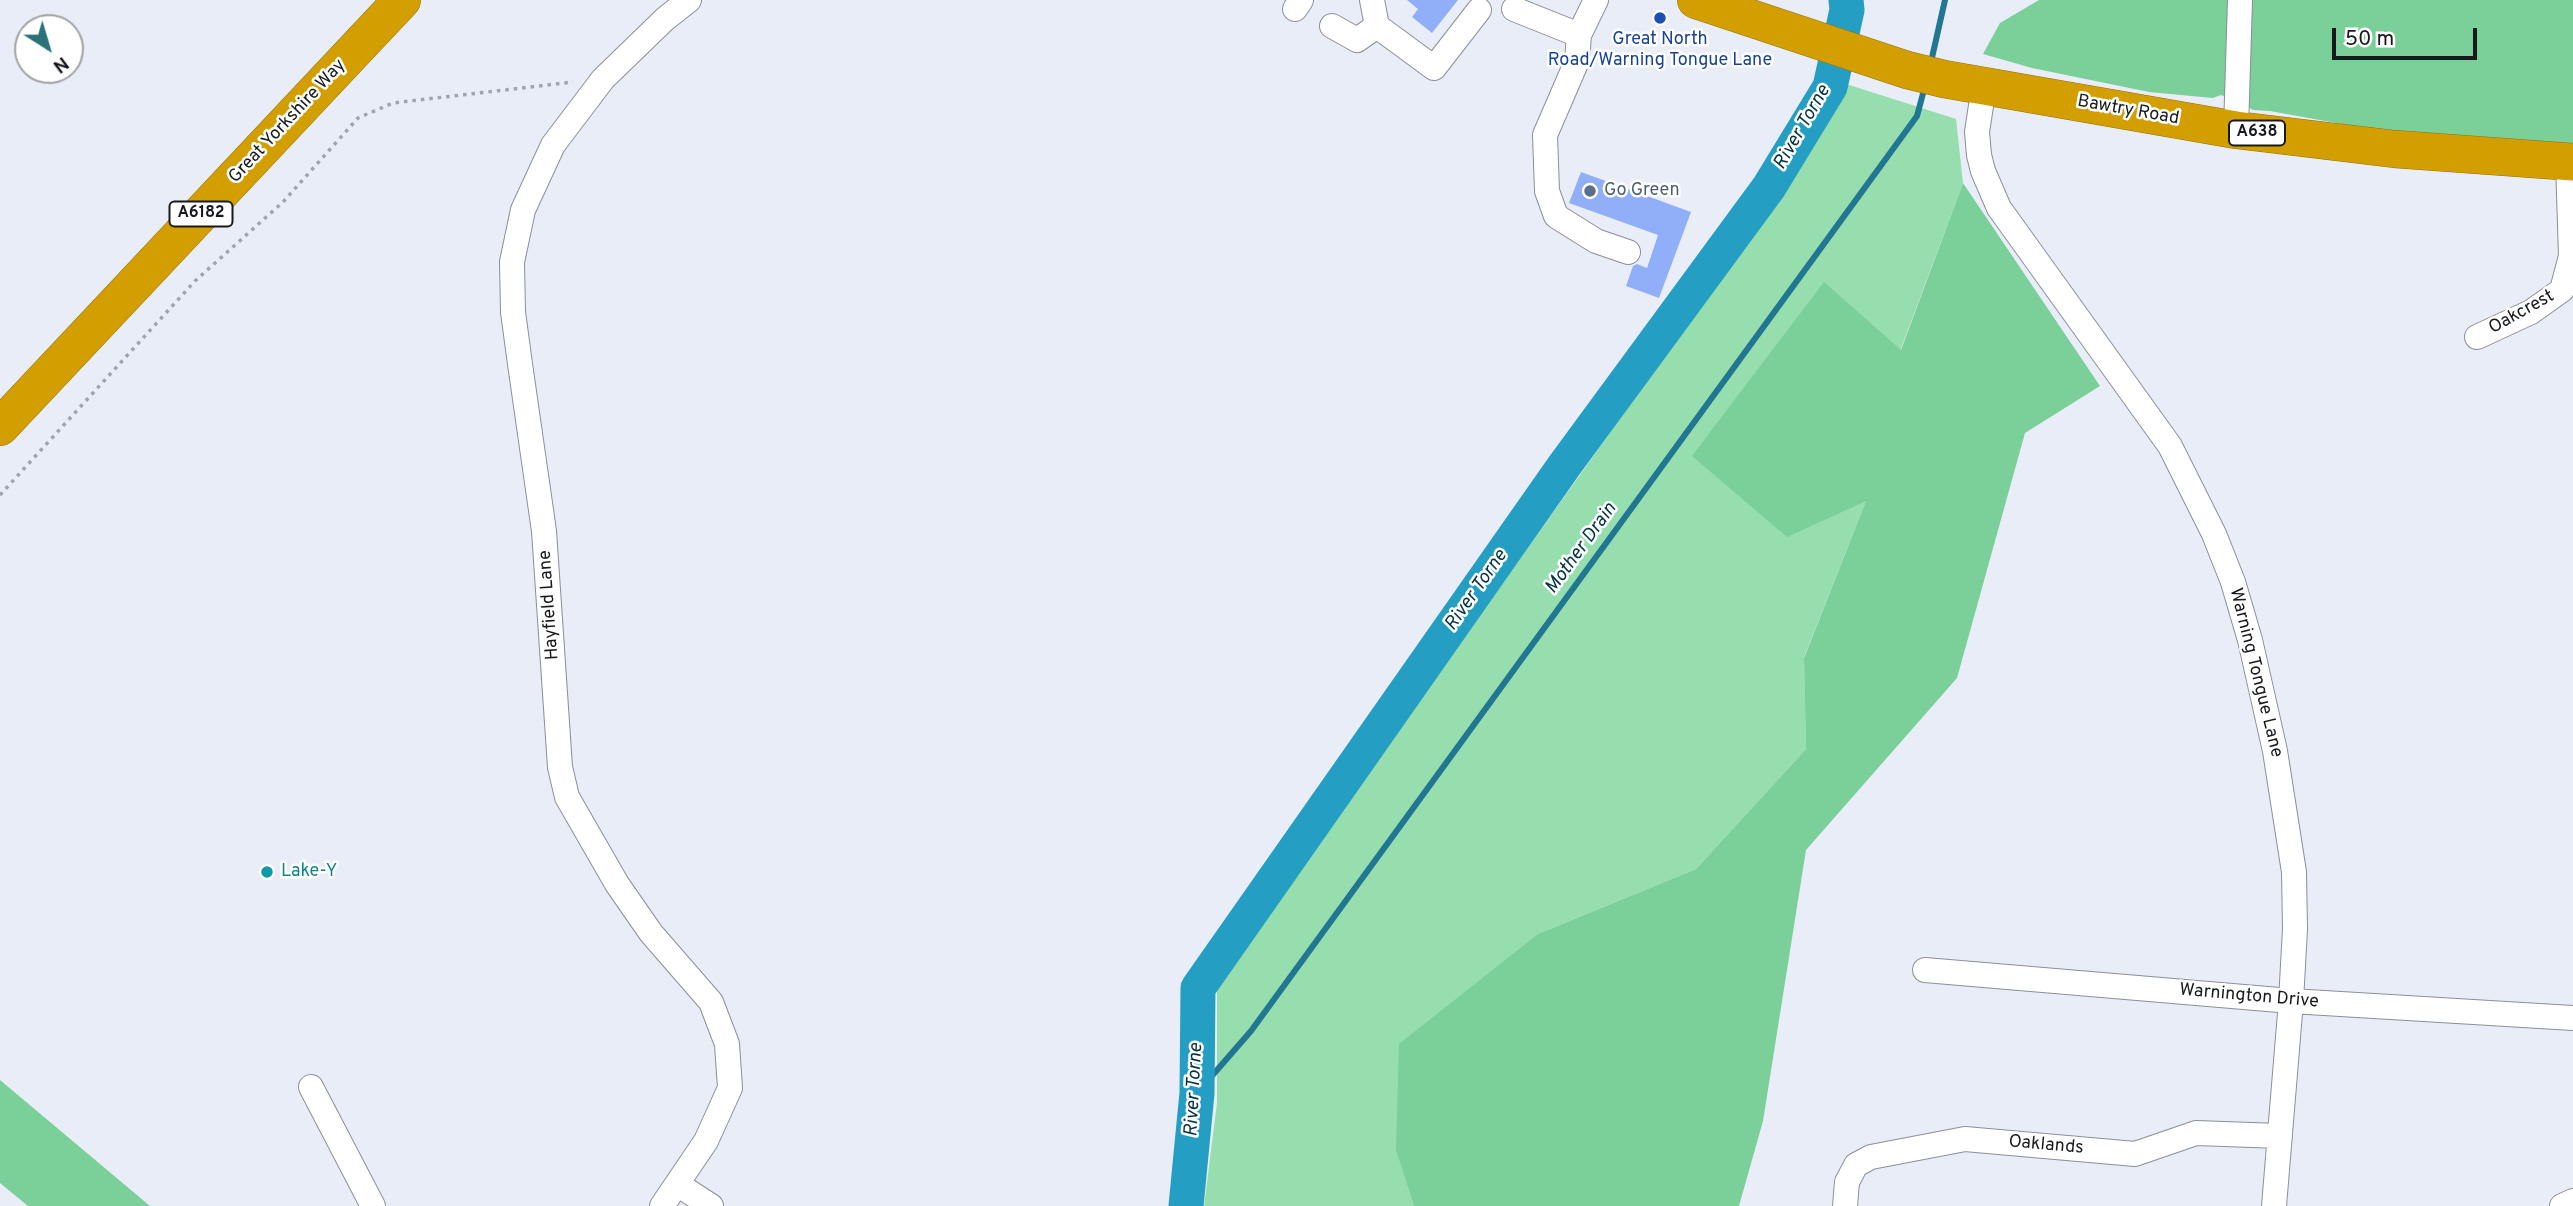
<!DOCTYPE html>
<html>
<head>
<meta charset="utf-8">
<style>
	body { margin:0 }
	#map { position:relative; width:2573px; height:1206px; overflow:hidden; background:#e9edf8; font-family:Overpass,sans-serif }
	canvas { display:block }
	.north { position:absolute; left:14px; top:14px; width:70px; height:70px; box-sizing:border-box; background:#fff; border:2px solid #a2a3a4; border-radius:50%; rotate:143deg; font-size:19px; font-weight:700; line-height:28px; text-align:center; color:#17191c }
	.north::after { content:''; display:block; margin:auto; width:24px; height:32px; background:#29727a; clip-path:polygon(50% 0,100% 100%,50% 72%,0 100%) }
	.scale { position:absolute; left:2332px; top:28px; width:145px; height:32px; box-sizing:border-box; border:4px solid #17191c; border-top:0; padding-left:9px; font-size:21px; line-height:24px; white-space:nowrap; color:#17191c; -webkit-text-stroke:5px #fff; paint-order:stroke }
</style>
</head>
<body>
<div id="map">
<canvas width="2573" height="1206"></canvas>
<div class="north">N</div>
<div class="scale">50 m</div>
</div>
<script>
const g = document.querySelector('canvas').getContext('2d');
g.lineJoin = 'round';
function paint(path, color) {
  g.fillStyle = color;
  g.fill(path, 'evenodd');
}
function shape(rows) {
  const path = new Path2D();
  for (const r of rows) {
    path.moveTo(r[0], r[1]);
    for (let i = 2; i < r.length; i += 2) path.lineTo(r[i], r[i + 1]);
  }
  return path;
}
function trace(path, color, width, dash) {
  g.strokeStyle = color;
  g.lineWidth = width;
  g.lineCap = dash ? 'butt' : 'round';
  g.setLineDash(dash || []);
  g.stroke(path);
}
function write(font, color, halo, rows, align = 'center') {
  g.font = font + ' Overpass,sans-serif';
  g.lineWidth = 5;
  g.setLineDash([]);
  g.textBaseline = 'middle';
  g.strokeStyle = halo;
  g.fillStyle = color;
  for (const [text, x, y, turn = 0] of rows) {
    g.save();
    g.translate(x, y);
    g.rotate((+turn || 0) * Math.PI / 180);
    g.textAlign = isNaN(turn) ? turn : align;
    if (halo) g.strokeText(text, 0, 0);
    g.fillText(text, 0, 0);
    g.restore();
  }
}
paint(shape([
	[1843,83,1956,119,1963,183,1900,351,1866,501,1804,657,1806,749,1696,869,1538,934,1396,1151,1414,1206,1204,1206,1217,1103,1217,984,1803,162]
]), '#96dead');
paint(shape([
	[2039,0,2573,0,2573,144,2386,132,2270,111,2253,110,2244,104,2221,95,2213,98,2149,92,2032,68,1983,54,2000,23],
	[1963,183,2100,386,2025,433,1957,678,1806,850,1763,1121,1739,1206,1414,1206,1396,1151,1399,1044,1538,934,1696,869,1806,749,1804,658,1866,501,1787,537,1692,456,1824,282,1901,350],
	[0,1080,150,1206,28,1206,0,1183]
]), '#7bcf98');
trace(shape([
	[1931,62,1945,0],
	[1197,1093,1251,1031,1917,116,1925,86]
]), '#217691', 6);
trace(shape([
	[1186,1206,1197,1093,1198,988,1564,466,1769,187,1830,87,1847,10,1846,0]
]), '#259ec3', 35);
paint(shape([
	[1407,0,1458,0,1432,33,1412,17,1418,9],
	[1581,172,1691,212,1659,298,1626,286,1633,266,1637,264,1647,268,1658,235,1569,203]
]), '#91aef9');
const minor = shape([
	[1295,9,1301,0],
	[1514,9,1579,35,1596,0],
	[1332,26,1357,40,1377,26,1372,0],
	[1377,26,1434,68,1479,10],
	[1579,35,1577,61,1545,135,1547,191,1556,216,1596,241,1628,252],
	[1984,86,1977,132,1979,155,1983,171,1999,208,2170,446,2214,534,2233,582,2250,640,2275,751,2294,872,2295,929,2291,1001,2274,1206],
	[2236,130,2240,0],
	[2477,337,2531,312,2562,290,2571,256,2568,162],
	[1925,970,2291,1001,2573,1018],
	[311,1087,373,1206],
	[677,1184,711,1206],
	[662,1206,706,1141,730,1088,727,1044,711,1002,651,933,617,884,567,797,560,767,544,531,520,364,513,312,512,262,523,210,553,145,603,79,665,19,689,0],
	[1845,1206,1847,1182,1856,1165,1871,1157,1965,1139,2135,1154,2196,1133,2280,1136],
	[2562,1206,2573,1201]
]);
const highway = shape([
	[1696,0,1907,70,1944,79,2236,130,2394,149,2573,162],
	[0,427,402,0]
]);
trace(minor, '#8a8f99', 26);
trace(highway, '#91700a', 38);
trace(shape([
	[0,495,195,281,283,202,358,118,393,103,573,82]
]), '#a0a4ac', 3.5, [3.5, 5]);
trace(minor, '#fff', 24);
trace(highway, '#d39f00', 37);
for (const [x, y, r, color] of [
	[1660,18,7,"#1a4fb4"],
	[1590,191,7,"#5c6f8a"],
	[267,872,7,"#0f9aa8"]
]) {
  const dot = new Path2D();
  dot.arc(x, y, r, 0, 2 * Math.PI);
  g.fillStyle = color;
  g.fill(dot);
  trace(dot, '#fff', 2.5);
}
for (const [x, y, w] of [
	[2257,133,56],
	[201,214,63]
]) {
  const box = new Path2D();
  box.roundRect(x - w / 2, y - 12.5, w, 25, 5);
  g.fillStyle = '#fff';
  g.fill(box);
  trace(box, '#17191c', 2);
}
write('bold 16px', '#17191c', null, [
	["A638",2257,133],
	["A6182",201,214]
]);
write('18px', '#164399', '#fff', [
	["Great North",1660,40],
	["Road/Warning Tongue Lane",1660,61]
]);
write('18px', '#17191c', '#fff', [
	["Bawtry Road",2128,111,10],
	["Great Yorkshire Way",288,122,-47],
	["Oakcrest",2522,313,-29],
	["Hayfield Lane",550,605,-94],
	["Warning Tongue Lane",2255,673,76],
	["Warnington Drive",2249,997,5],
	["Oaklands",2046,1146,5]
]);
write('18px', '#4e5e75', '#fff', [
	["Go Green",1604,191]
], 'left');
write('18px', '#0d838f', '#fff', [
	["Lake-Y",281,872]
], 'left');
write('italic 19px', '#003242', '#fff', [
	["River Torne",1803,128,-60],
	["Mother Drain",1582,549,-54],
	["River Torne",1477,591,-55],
	["River Torne",1195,1090,-87]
]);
</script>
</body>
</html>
